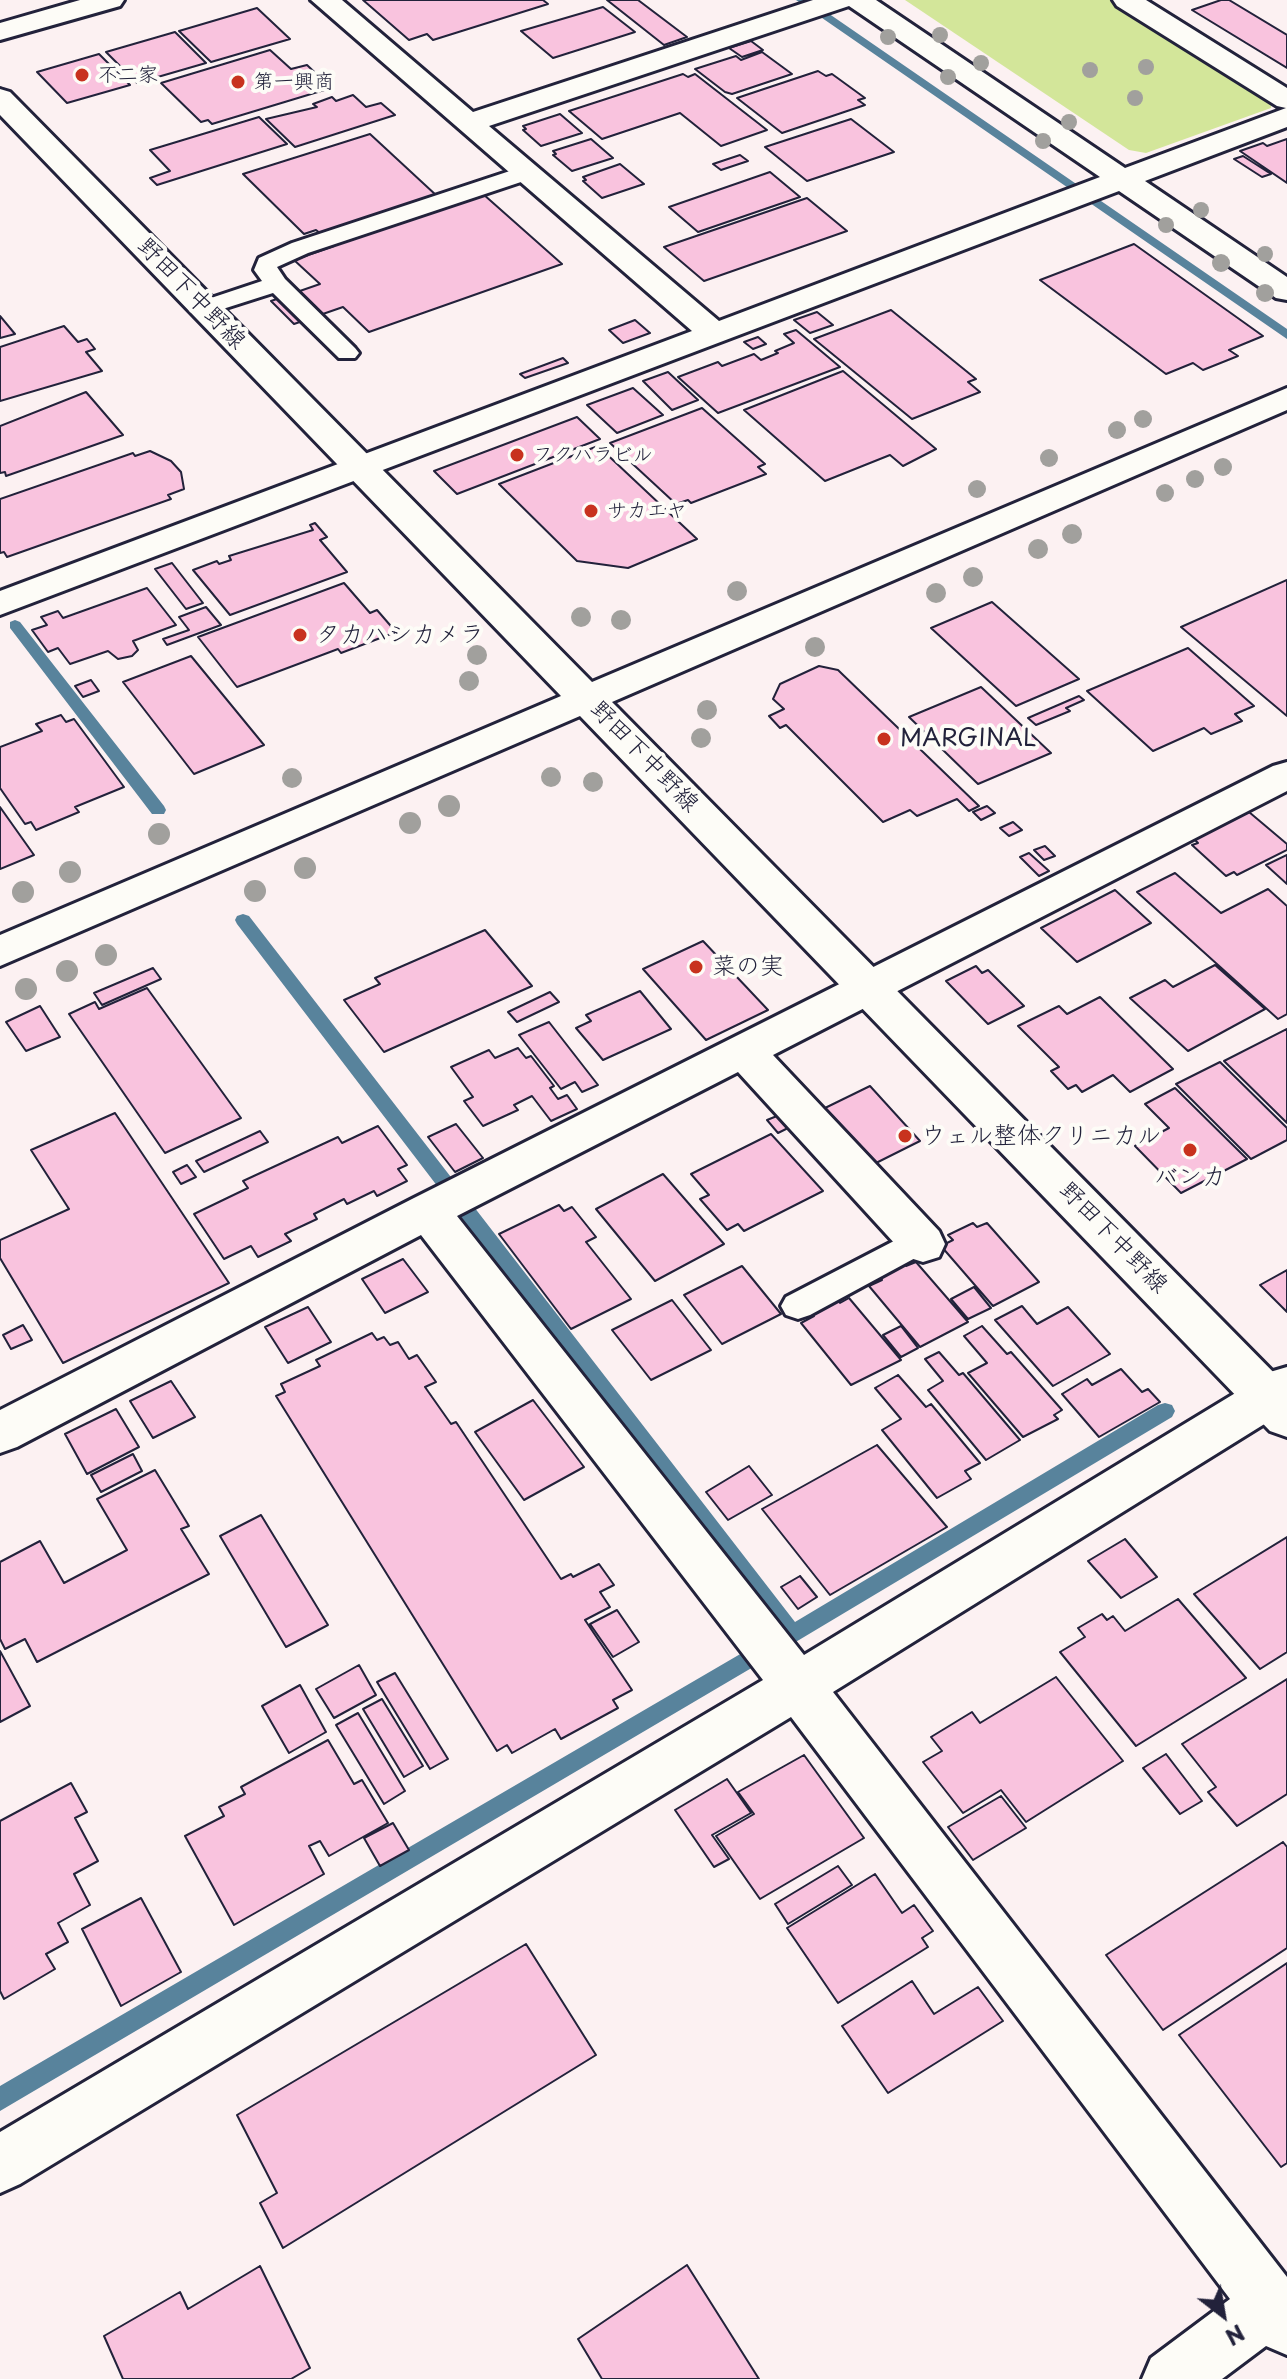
<!DOCTYPE html>
<html>
<head>
<meta charset="utf-8">
<style>
	body { margin:0 }
	#map { position:relative; width:1287px; height:2379px; overflow:hidden; background:#fcf1f2; font-family:"Playpen Sans",sans-serif }
	canvas { display:block }
	.north { position:absolute; left:1183px; top:2275px; width:80px; height:80px; -webkit-text-stroke:6px #fdfcf7; paint-order:stroke; rotate:149deg; font-size:22px; font-weight:700; line-height:32px; text-align:center; color:#22223b }
	.north::after { content:''; display:block; margin:auto; width:28px; height:36px; background:#22223b; clip-path:polygon(50% 0,100% 100%,50% 72%,0 100%) }
</style>
</head>
<body>
<div id="map">
<canvas width="1287" height="2379"></canvas>
<div class="north">N</div>
</div>
<script>
const g = document.querySelector('canvas').getContext('2d');
g.lineJoin = 'round';
function paint(path, color) {
  g.fillStyle = color;
  g.fill(path, 'evenodd');
}
function shape(rows) {
  const path = new Path2D();
  for (const r of rows) {
    path.moveTo(r[0], r[1]);
    for (let i = 2; i < r.length; i += 2) path.lineTo(r[i], r[i + 1]);
  }
  return path;
}
function trace(path, color, width, dash) {
  g.strokeStyle = color;
  g.lineWidth = width;
  g.lineCap = dash ? 'butt' : 'round';
  g.setLineDash(dash || []);
  g.stroke(path);
}
function write(font, color, halo, rows, align = 'center') {
  g.font = font + ' "Playpen Sans","Klee One",sans-serif';
  g.lineWidth = 8;
  g.setLineDash([]);
  g.textBaseline = 'middle';
  g.strokeStyle = halo;
  g.fillStyle = color;
  for (const [text, x, y, turn = 0] of rows) {
    g.save();
    g.translate(x, y);
    g.rotate((+turn || 0) * Math.PI / 180);
    g.textAlign = isNaN(turn) ? turn : align;
    if (halo) g.strokeText(text, 0, 0);
    g.fillText(text, 0, 0);
    g.restore();
  }
}
paint(shape([
	[905,0,1115,0,1272,100,1271,108,1146,153,1129,150]
]), '#d3e69a');
paint(shape([
	[796,0,809,0,1287,329,1287,339,796,0],
	[15,620,20,622,164,806,166,810,164,814,152,814,10,628,10,622,15,620],
	[243,914,249,916,795,1622,1158,1405,1165,1403,1172,1405,1175,1411,1172,1417,799,1640,0,2111,0,2086,778,1632,237,924,235,920,237,916,243,914]
]), '#58839c');
const building = shape([
	[363,0,543,0,548,4,433,40,427,34,409,40,363,0],
	[607,0,638,0,687,37,664,45,607,0],
	[1221,0,1229,0,1287,35,1287,68,1192,10,1221,0],
	[603,7,635,32,553,58,521,31,603,7],
	[257,8,290,39,211,62,179,31,257,8],
	[175,32,206,63,137,83,106,52,175,32],
	[751,41,763,50,742,57,729,48,751,41],
	[270,50,291,69,307,65,331,88,212,124,208,120,201,122,161,83,270,50],
	[762,52,792,74,732,94,725,92,695,69,736,56,741,60,762,52],
	[99,54,130,85,67,103,37,72,99,54],
	[818,71,826,76,832,74,865,98,858,100,865,105,782,133,737,98,818,71],
	[683,74,688,77,695,74,767,130,721,146,680,113,602,139,569,111,683,74],
	[353,95,366,107,381,103,395,115,295,147,266,119,317,107,313,104,332,97,336,101,353,95],
	[560,114,582,133,541,146,523,130,526,129,523,126,560,114],
	[259,117,287,144,157,185,150,178,170,171,150,150,259,117],
	[851,119,894,152,807,181,765,147,851,119],
	[370,134,437,196,321,234,316,230,304,234,243,174,370,134],
	[591,139,613,158,572,171,553,155,556,154,553,151,591,139],
	[1287,139,1287,183,1240,151,1263,143,1267,146,1287,139],
	[740,155,748,161,721,170,713,164,740,155],
	[1243,156,1271,174,1262,177,1234,159,1243,156],
	[620,164,644,184,602,198,583,181,586,180,583,177,620,164],
	[770,172,800,197,698,232,669,207,770,172],
	[483,194,562,264,369,332,343,307,294,324,271,301,320,284,294,260,334,246,325,238,483,194],
	[807,198,847,231,704,281,664,247,807,198],
	[1134,244,1263,336,1229,350,1238,356,1203,370,1193,363,1166,374,1040,280,1134,244],
	[891,310,976,379,968,382,980,392,912,419,814,339,891,310],
	[817,312,833,325,810,333,794,320,817,312],
	[0,316,15,334,0,338,0,316],
	[635,320,650,333,623,343,609,330,635,320],
	[64,326,78,342,87,339,95,349,86,352,102,371,0,401,0,347,64,326],
	[796,330,840,367,718,413,678,377,718,362,722,366,754,354,761,360,778,353,775,351,794,343,784,334,796,330],
	[758,337,766,344,753,349,744,342,758,337],
	[563,358,568,363,525,378,520,374,563,358],
	[843,371,936,449,903,466,890,455,825,481,744,410,843,371],
	[668,372,698,400,672,410,643,381,668,372],
	[633,388,663,415,617,433,587,405,633,388],
	[86,392,123,435,6,476,5,472,0,473,0,426,86,392],
	[702,408,765,464,758,467,766,474,691,503,688,500,676,504,610,443,702,408],
	[577,417,600,439,457,494,434,471,577,417],
	[598,446,697,539,628,568,577,561,499,484,598,446],
	[150,451,171,461,181,472,184,489,168,495,171,499,7,557,4,552,0,553,0,499,133,453,135,456,150,451],
	[315,523,327,537,320,540,347,572,230,615,193,570,217,561,219,564,231,560,229,556,313,530,310,525,315,523],
	[172,563,203,603,186,609,155,569,172,563],
	[1287,580,1287,716,1181,627,1287,580],
	[344,583,370,613,377,610,396,632,341,653,338,649,237,687,198,637,344,583],
	[147,588,176,625,133,641,138,650,132,656,118,659,108,651,70,664,58,648,48,652,32,630,47,625,41,617,58,611,63,618,147,588],
	[992,602,1079,679,1016,706,931,628,992,602],
	[206,607,221,625,167,645,163,639,189,630,179,617,206,607],
	[1188,648,1254,706,1235,714,1242,721,1211,734,1204,728,1153,751,1087,691,1188,648],
	[191,656,264,745,194,774,123,682,191,656],
	[819,666,838,670,979,806,969,811,957,799,917,816,910,810,883,822,786,725,780,728,769,716,784,709,773,699,780,684,819,666],
	[91,680,99,691,83,697,75,686,91,680],
	[981,687,1051,753,978,784,909,717,981,687],
	[1079,696,1084,700,1066,708,1070,711,1036,725,1028,718,1079,696],
	[61,715,66,722,74,719,124,787,75,807,79,812,36,830,31,822,25,824,0,788,0,747,42,731,36,724,61,715],
	[987,806,995,813,981,820,973,812,987,806],
	[0,807,34,855,0,869,0,807],
	[1249,812,1287,844,1287,850,1237,875,1234,872,1226,876,1192,845,1198,843,1194,839,1249,812],
	[1013,822,1022,830,1009,836,1000,828,1013,822],
	[1045,846,1055,856,1044,860,1034,850,1045,846],
	[1029,853,1049,871,1039,876,1020,857,1029,853],
	[1287,855,1287,884,1266,865,1287,855],
	[1175,873,1221,913,1268,889,1287,906,1287,1014,1278,1019,1137,892,1175,873],
	[1115,890,1151,923,1077,962,1041,928,1115,890],
	[485,930,532,986,384,1052,344,1000,380,984,375,978,485,930],
	[703,941,768,1010,706,1040,643,969,703,941],
	[1215,965,1265,1009,1188,1051,1130,998,1165,980,1173,987,1215,965],
	[976,966,982,973,988,970,1024,1006,988,1024,946,981,976,966],
	[153,968,161,979,102,1005,94,993,153,968],
	[147,988,241,1118,165,1153,69,1014,95,1002,99,1009,147,988],
	[640,991,671,1029,603,1060,576,1028,591,1021,586,1015,640,991],
	[550,992,559,1002,517,1022,508,1012,550,992],
	[1100,997,1173,1069,1130,1092,1113,1075,1082,1092,1076,1085,1068,1089,1051,1071,1059,1067,1018,1026,1059,1006,1067,1014,1100,997],
	[40,1006,60,1037,26,1051,6,1022,40,1006],
	[549,1022,598,1085,582,1092,575,1082,561,1089,519,1035,549,1022],
	[1287,1029,1287,1123,1224,1061,1287,1029],
	[518,1048,526,1058,531,1056,554,1086,550,1088,558,1099,567,1095,577,1109,551,1121,532,1096,514,1105,518,1110,483,1126,464,1101,473,1097,451,1067,489,1050,495,1058,518,1048],
	[1220,1062,1287,1128,1287,1140,1251,1159,1176,1084,1220,1062],
	[870,1086,920,1141,874,1164,825,1108,870,1086],
	[1175,1088,1247,1159,1181,1193,1135,1146,1169,1128,1145,1104,1175,1088],
	[115,1113,229,1283,63,1363,0,1258,0,1240,69,1209,31,1150,115,1113],
	[777,1116,788,1128,778,1133,767,1120,777,1116],
	[456,1124,483,1158,455,1172,428,1137,456,1124],
	[378,1126,407,1165,398,1169,407,1181,377,1196,374,1191,347,1204,344,1199,314,1214,317,1219,285,1234,291,1241,258,1257,251,1246,224,1259,194,1214,248,1188,243,1181,338,1137,342,1143,378,1126],
	[260,1131,268,1142,204,1172,196,1161,260,1131],
	[771,1134,823,1191,744,1231,738,1224,727,1230,700,1199,709,1195,691,1174,771,1134],
	[187,1165,196,1177,181,1184,173,1172,187,1165],
	[663,1174,724,1244,655,1281,596,1209,663,1174],
	[559,1205,564,1211,572,1207,596,1237,586,1242,631,1299,571,1329,499,1234,559,1205],
	[973,1223,977,1227,987,1223,1039,1282,993,1306,941,1246,953,1240,948,1235,973,1223],
	[403,1259,428,1292,385,1313,362,1279,403,1259],
	[902,1261,906,1266,916,1262,968,1322,920,1347,869,1286,882,1280,877,1274,902,1261],
	[742,1266,781,1314,722,1344,684,1295,742,1266],
	[1287,1270,1287,1312,1260,1285,1287,1270],
	[974,1287,991,1308,968,1319,951,1299,974,1287],
	[836,1298,840,1303,849,1298,901,1360,851,1385,801,1323,814,1316,809,1311,836,1298],
	[672,1300,711,1350,651,1380,612,1330,672,1300],
	[1022,1306,1037,1324,1068,1307,1110,1354,1053,1386,995,1320,1022,1306],
	[308,1307,331,1342,288,1363,265,1327,308,1307],
	[23,1325,32,1340,11,1349,3,1335,23,1325],
	[901,1326,918,1348,901,1357,883,1335,901,1326],
	[982,1326,1007,1354,1011,1352,1062,1410,1054,1415,1058,1419,1023,1437,968,1373,987,1363,964,1336,982,1326],
	[372,1333,377,1340,384,1337,390,1345,398,1342,409,1359,417,1355,436,1382,425,1387,451,1424,456,1422,561,1579,571,1574,573,1577,599,1564,614,1585,600,1592,610,1607,585,1620,632,1690,613,1700,618,1708,561,1739,555,1729,512,1753,507,1745,497,1751,276,1396,285,1392,281,1384,320,1366,316,1360,372,1333],
	[939,1352,959,1375,963,1373,1020,1440,986,1460,928,1390,943,1381,925,1359,939,1352],
	[1121,1369,1142,1392,1148,1389,1160,1402,1099,1437,1062,1394,1087,1379,1092,1385,1121,1369],
	[898,1375,926,1407,931,1404,980,1463,965,1471,971,1479,937,1498,882,1430,901,1419,875,1388,898,1375],
	[171,1381,195,1417,153,1438,130,1401,171,1381],
	[533,1400,584,1467,524,1500,475,1432,533,1400],
	[116,1409,139,1447,87,1474,65,1434,116,1409],
	[877,1445,947,1527,830,1595,762,1509,877,1445],
	[133,1454,142,1471,101,1492,91,1475,133,1454],
	[749,1466,772,1495,728,1520,706,1492,749,1466],
	[155,1470,189,1526,181,1529,209,1574,37,1662,25,1639,5,1649,0,1639,0,1562,40,1541,64,1583,127,1550,97,1499,155,1470],
	[261,1515,328,1625,286,1647,220,1536,261,1515],
	[1287,1537,1287,1652,1260,1669,1194,1594,1287,1537],
	[1125,1539,1157,1577,1121,1598,1088,1561,1125,1539],
	[800,1576,817,1597,798,1609,781,1587,800,1576],
	[1178,1599,1246,1678,1136,1746,1060,1652,1085,1637,1078,1628,1102,1614,1107,1620,1113,1616,1125,1631,1178,1599],
	[617,1610,639,1642,613,1657,590,1624,617,1610],
	[0,1651,30,1706,0,1722,0,1651],
	[359,1665,376,1695,334,1718,316,1689,359,1665],
	[395,1673,448,1759,430,1769,377,1682,395,1673],
	[1056,1677,1123,1761,1026,1822,1001,1790,963,1813,923,1762,942,1751,931,1737,972,1712,980,1723,1056,1677],
	[1287,1679,1287,1794,1237,1826,1208,1792,1216,1787,1182,1744,1287,1679],
	[300,1685,326,1732,289,1753,262,1706,300,1685],
	[382,1699,423,1766,404,1777,363,1709,382,1699],
	[358,1713,405,1791,384,1804,336,1725,358,1713],
	[328,1740,354,1784,362,1780,388,1823,329,1856,320,1841,309,1846,324,1874,234,1925,185,1836,224,1816,219,1807,245,1794,241,1787,328,1740],
	[1166,1754,1202,1801,1180,1814,1143,1768,1166,1754],
	[804,1755,864,1838,760,1899,716,1836,754,1814,738,1792,804,1755],
	[727,1779,751,1813,712,1835,729,1859,714,1867,675,1810,727,1779],
	[71,1783,87,1812,75,1818,98,1861,74,1874,90,1905,58,1923,68,1942,46,1954,55,1969,4,1999,0,1991,0,1821,71,1783],
	[1001,1796,1026,1828,973,1860,948,1827,1001,1796],
	[393,1823,409,1850,380,1866,364,1838,393,1823],
	[1283,1842,1287,1847,1287,1948,1163,2030,1106,1955,1283,1842],
	[838,1866,852,1885,788,1924,775,1904,838,1866],
	[875,1874,902,1913,914,1905,933,1931,922,1938,928,1947,838,2003,787,1928,875,1874],
	[141,1898,181,1972,121,2006,82,1929,141,1898],
	[526,1944,596,2055,283,2248,260,2203,277,2193,237,2115,526,1944],
	[1287,1963,1287,2163,1281,2167,1179,2035,1287,1963],
	[912,1981,934,2014,978,1987,1003,2021,888,2093,842,2026,912,1981],
	[687,2265,759,2379,602,2379,578,2339,687,2265],
	[260,2266,310,2368,291,2379,123,2379,104,2336,180,2292,188,2309,260,2266]
]);
paint(building, '#f9c3de');
trace(building, '#22223b', 2);
const lane = shape([
	[525,166,536,173,533,178,308,253,277,267,285,279,355,348,359,353,355,358,339,358,273,293,204,315,196,313,192,308,196,303,262,281,254,270,259,258,292,243,525,166],
	[919,1228,930,1232,935,1241,930,1250,810,1315,798,1319,786,1315,781,1306,786,1297,919,1228]
]);
const street = shape([
	[80,0,124,0,120,6,0,40,0,23,80,0],
	[311,0,342,0,473,112,813,0,876,0,1125,168,1286,108,1277,106,1117,6,1113,0,1146,0,1287,88,1287,127,1145,181,1287,277,1287,300,1276,298,1119,191,0,615,0,591,692,331,311,0],
	[849,6,1100,177,719,321,489,126,849,6],
	[1287,762,1287,791,773,1055,939,1231,945,1244,939,1257,923,1262,907,1257,738,1072,457,1216,804,1655,1270,1372,1287,1367,1287,1410,833,1692,1287,2277,1287,2355,1266,2346,1222,2379,1142,2379,1151,2358,1230,2299,791,1717,20,2184,0,2193,0,2132,763,1680,421,1235,17,1447,0,1453,0,1410,412,1199,1273,766,1287,762]
]);
const secondary = shape([
	[0,89,10,92,592,682,1287,388,1287,410,612,702,1287,1386,1287,1437,1270,1431,580,716,0,966,0,935,561,696,0,115,0,89]
]);
trace(lane, '#22223b', 6);
trace(street, '#22223b', 6);
trace(secondary, '#22223b', 6);
paint(lane, '#fdfcf7');
paint(street, '#fdfcf7');
paint(secondary, '#fdfcf7');
g.fillStyle = '#a1a09d';
for (const [x, y, r] of [
	[940,35,8],
	[888,37,8],
	[981,63,8],
	[1146,67,8],
	[1090,70,8],
	[948,77,8],
	[1135,98,8],
	[1069,122,8],
	[1043,141,8],
	[1201,210,8],
	[1166,225,8],
	[1265,254,8],
	[1221,263,9],
	[1265,293,9],
	[1143,419,9],
	[1117,430,9],
	[1049,458,9],
	[1223,467,9],
	[1195,479,9],
	[977,489,9],
	[1165,493,9],
	[1072,534,10],
	[1038,549,10],
	[973,577,10],
	[737,591,10],
	[936,593,10],
	[581,617,10],
	[621,620,10],
	[815,647,10],
	[477,655,10],
	[469,681,10],
	[707,710,10],
	[701,738,10],
	[551,777,10],
	[292,778,10],
	[593,782,10],
	[449,806,11],
	[410,823,11],
	[159,834,11],
	[305,868,11],
	[70,872,11],
	[255,891,11],
	[23,892,11],
	[106,955,11],
	[67,971,11],
	[26,989,11]
]) {
  g.beginPath();
  g.arc(x, y, r, 0, 2 * Math.PI);
  g.fill();
}
for (const [x, y, r, color] of [
	[82,75,8,"#c8321e"],
	[238,82,8,"#c8321e"],
	[517,455,8,"#c8321e"],
	[591,511,8,"#c8321e"],
	[300,635,8,"#c8321e"],
	[884,739,8,"#c8321e"],
	[696,967,8,"#c8321e"],
	[905,1136,8,"#c8321e"],
	[1190,1150,8,"#c8321e"]
]) {
  const dot = new Path2D();
  dot.arc(x, y, r, 0, 2 * Math.PI);
  g.fillStyle = color;
  g.fill(dot);
  trace(dot, '#fdfcf7', 3);
}
write('20px', '#22223b', '#fdfcf7', [
	["不二家",98,75],
	["第一興商",254,82],
	["フクハラビル",533,455],
	["サカエヤ",607,511]
], 'left');
write('24px', '#22223b', '#fdfcf7', [
	["野田下中野線",191,294,46],
	["野田下中野線",644,757,46],
	["野田下中野線",1113,1238,46]
]);
write('24px', '#22223b', '#fdfcf7', [
	["タカハシカメラ",316,635],
	["MARGINAL",900,739],
	["菜の実",712,967],
	["ウェル整体クリニカル",921,1136],
	["バンカ",1190,1177,"center"]
], 'left');
</script>
</body>
</html>
